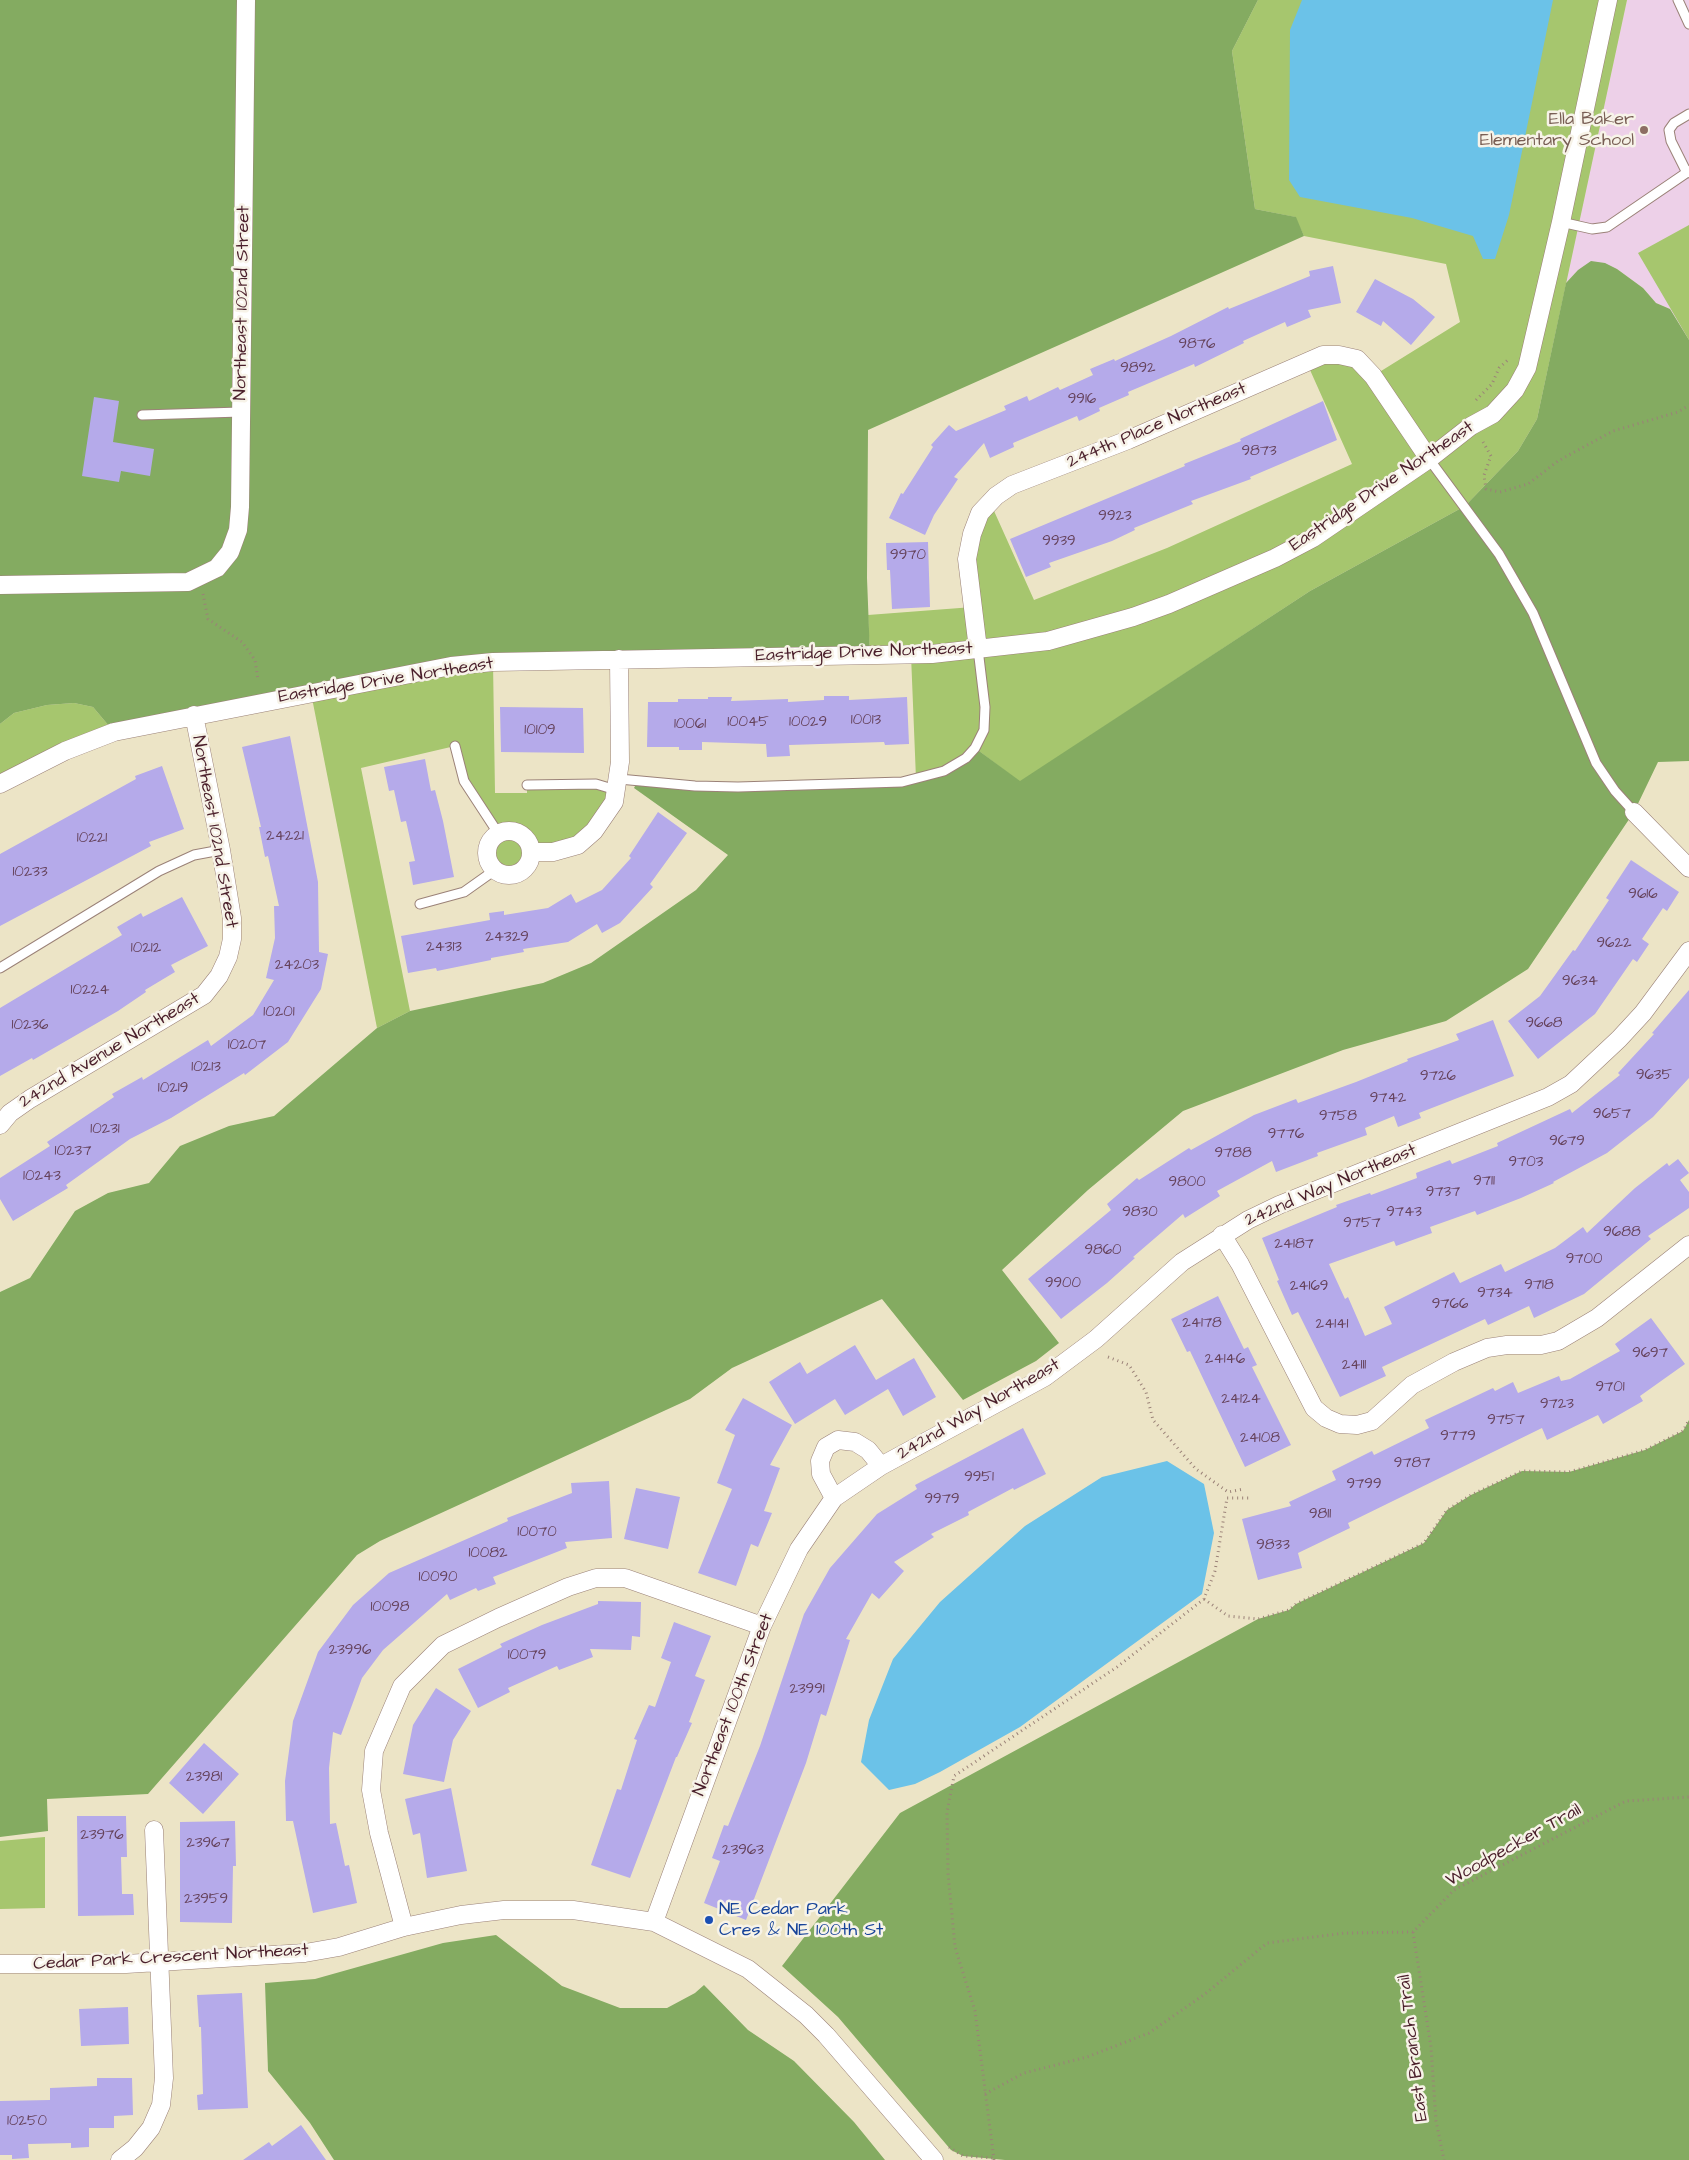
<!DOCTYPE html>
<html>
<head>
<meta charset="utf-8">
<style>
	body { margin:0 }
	canvas { display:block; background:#ece4c6 }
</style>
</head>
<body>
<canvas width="1689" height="2160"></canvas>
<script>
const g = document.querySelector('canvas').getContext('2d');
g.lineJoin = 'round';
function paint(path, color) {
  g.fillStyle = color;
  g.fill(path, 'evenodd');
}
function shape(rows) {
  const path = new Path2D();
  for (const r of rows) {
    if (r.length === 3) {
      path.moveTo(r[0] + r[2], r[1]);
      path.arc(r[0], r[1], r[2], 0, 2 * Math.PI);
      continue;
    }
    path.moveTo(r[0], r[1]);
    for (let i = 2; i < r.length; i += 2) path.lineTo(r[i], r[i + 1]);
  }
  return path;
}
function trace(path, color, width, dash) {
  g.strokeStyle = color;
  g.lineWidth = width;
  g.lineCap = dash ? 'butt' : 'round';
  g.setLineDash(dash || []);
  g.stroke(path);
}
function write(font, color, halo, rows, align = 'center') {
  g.font = font + ' "Architects Daughter",sans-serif';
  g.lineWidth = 5;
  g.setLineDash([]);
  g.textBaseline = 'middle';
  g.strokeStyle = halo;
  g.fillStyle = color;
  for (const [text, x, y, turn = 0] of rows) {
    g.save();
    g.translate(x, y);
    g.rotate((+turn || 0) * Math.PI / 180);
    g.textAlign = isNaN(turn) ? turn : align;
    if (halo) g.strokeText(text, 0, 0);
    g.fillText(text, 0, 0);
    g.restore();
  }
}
paint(shape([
	[1627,0,1689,0,1689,340,1670,309,1656,303,1643,288,1617,269,1578,270,1566,283]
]), '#edd0e8');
paint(shape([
	[1258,0,1627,0,1537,419,1518,451,1465,506,1310,591,1020,782,975,748,966,758,916,779,911,655,870,656,868,615,973,607,967,559,990,502,1034,600,1167,548,1352,464,1306,361,1339,355,1373,376,1460,322,1446,264,1304,236,1295,217,1255,209,1232,51],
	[1689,225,1689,340,1638,253],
	[493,662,495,793,527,793,527,785,596,784,616,790,594,831,531,852,526,867,515,874,508,875,495,870,488,858,489,844,498,833,464,781,455,746,361,768,410,1011,377,1028,311,693],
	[74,703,93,707,114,732,0,783,0,724,14,713,47,705],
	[45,1837,45,1908,0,1909,0,1841]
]), '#a6c66e');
paint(shape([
	[0,0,1258,0,1232,51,1255,209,1296,217,1304,236,868,430,867,578,870,656,493,662,114,732,93,707,74,703,47,705,14,713,0,724],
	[1591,261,1605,263,1617,269,1643,288,1656,303,1670,309,1689,340,1689,761,1658,762,1634,812,1528,969,1446,1021,1343,1050,1183,1111,1088,1190,1002,1270,1059,1343,1036,1361,963,1400,882,1299,732,1368,690,1399,380,1541,357,1555,148,1794,47,1799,48,1831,0,1837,0,1292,30,1278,75,1211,108,1193,149,1183,180,1146,229,1126,274,1116,377,1028,410,1011,543,983,591,963,696,890,728,855,634,788,637,782,695,786,902,782,944,771,975,748,1020,781,1310,591,1465,506,1518,451,1537,419,1566,283,1578,270],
	[1689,1420,1689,2160,1005,2160,963,2156,951,2150,838,2017,782,1966,900,1813,1258,1619,1289,1610,1296,1604,1424,1543,1447,1510,1471,1495,1522,1471,1569,1472,1645,1450,1683,1431],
	[496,1935,562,1986,620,2008,667,2008,695,1993,704,1985,748,2030,794,2061,854,2122,885,2160,334,2160,310,2123,268,2071,265,1983,315,1979,443,1943]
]), '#84ab61');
paint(shape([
	[1302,0,1553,0,1509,215,1495,259,1483,259,1473,236,1412,218,1300,197,1289,180,1290,30],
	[1167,1461,1204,1484,1214,1533,1202,1594,1020,1727,940,1772,915,1784,889,1790,861,1762,869,1720,893,1659,940,1602,1025,1526,1102,1477]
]), '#6bc2e8');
paint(shape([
	[1333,266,1341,303,1308,310,1311,317,1287,327,1285,322,1243,341,1244,343,1195,367,1194,364,1128,392,1129,395,1099,408,1100,411,1079,421,1077,416,1013,443,1014,447,990,458,984,443,954,477,958,479,934,515,925,535,889,518,901,493,903,494,933,447,931,445,949,425,956,431,1006,410,1004,406,1027,396,1029,401,1058,387,1060,390,1093,375,1090,369,1114,359,1115,361,1171,336,1228,307,1229,309,1310,276,1309,271],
	[1375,279,1413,299,1435,317,1411,345,1383,321,1381,326,1356,312],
	[94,397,119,401,113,442,154,449,150,476,121,471,119,482,82,476],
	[1323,401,1337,440,1250,477,1251,479,1191,501,1193,504,1134,528,1135,530,1112,541,1049,563,1051,567,1026,577,1010,539,1185,466,1184,464,1241,441,1240,439],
	[928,542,930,607,892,609,890,570,887,570,886,543],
	[824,696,849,696,849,700,907,697,909,744,885,745,884,742,789,745,790,756,767,757,766,744,702,742,702,750,679,750,679,747,647,747,648,702,678,702,678,699,708,699,708,697,732,697,731,701,788,699,788,702,824,700],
	[500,707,583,708,584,753,501,752],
	[290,736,318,882,319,952,328,954,321,989,288,1042,245,1075,244,1073,171,1118,130,1139,66,1185,68,1188,13,1221,0,1199,0,1178,50,1146,47,1142,114,1097,112,1094,142,1077,143,1080,208,1040,211,1046,253,1015,274,980,266,978,275,938,274,906,279,906,268,856,265,857,259,827,261,827,242,747],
	[425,759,431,791,435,790,443,821,454,877,413,885,409,862,415,861,406,821,401,822,394,790,389,791,384,767],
	[162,766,184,829,149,842,151,846,0,926,0,854,136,779,135,776],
	[658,812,687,833,650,884,653,887,620,923,602,933,597,924,568,942,523,949,524,952,491,958,491,960,437,971,436,968,408,973,401,936,490,920,489,913,504,911,504,915,548,908,571,894,576,903,602,890,631,858,629,856],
	[1631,860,1679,892,1667,911,1663,908,1642,939,1649,944,1637,962,1633,959,1595,1014,1538,1059,1508,1021,1540,996,1573,950,1575,951,1609,900,1606,898],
	[182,897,208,946,171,965,175,972,145,990,146,992,118,1011,33,1060,32,1058,0,1076,0,1008,122,935,117,927,141,913,143,917],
	[1689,990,1689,1078,1653,1117,1607,1153,1553,1182,1554,1183,1521,1198,1477,1215,1475,1211,1430,1227,1432,1233,1396,1246,1394,1241,1329,1264,1345,1299,1348,1297,1365,1336,1392,1324,1384,1307,1454,1272,1460,1283,1501,1264,1505,1272,1555,1248,1583,1227,1587,1233,1635,1188,1667,1163,1669,1166,1678,1159,1689,1173,1680,1180,1689,1192,1689,1208,1648,1236,1651,1239,1584,1294,1534,1318,1529,1306,1488,1325,1485,1319,1382,1367,1386,1376,1340,1397,1298,1312,1292,1315,1277,1281,1279,1280,1262,1238,1337,1207,1336,1205,1370,1193,1371,1195,1417,1178,1416,1173,1450,1160,1452,1164,1498,1146,1497,1143,1570,1109,1572,1113,1620,1075,1618,1073,1654,1034,1652,1033],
	[1493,1020,1514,1076,1419,1113,1421,1118,1398,1127,1394,1116,1365,1128,1367,1135,1317,1153,1318,1156,1276,1172,1272,1161,1217,1191,1220,1196,1185,1218,1183,1214,1133,1257,1135,1258,1107,1283,1061,1319,1028,1279,1111,1210,1107,1204,1137,1178,1139,1180,1189,1148,1191,1150,1254,1115,1296,1099,1298,1103,1356,1082,1408,1061,1407,1059,1459,1040,1456,1034],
	[1218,1296,1244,1349,1248,1347,1257,1365,1252,1367,1291,1445,1245,1467,1190,1351,1187,1352,1171,1319],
	[1651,1318,1685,1364,1640,1396,1643,1401,1603,1424,1598,1415,1547,1440,1542,1428,1348,1523,1350,1528,1298,1553,1302,1568,1258,1580,1242,1519,1291,1506,1289,1502,1336,1480,1332,1471,1372,1451,1374,1455,1429,1428,1425,1420,1493,1388,1495,1391,1513,1382,1518,1393,1559,1376,1561,1381,1570,1379,1620,1351,1615,1344],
	[855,1345,876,1380,914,1358,936,1397,903,1416,888,1389,845,1415,835,1399,795,1424,769,1382,800,1362,807,1374],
	[743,1398,792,1425,770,1465,780,1468,764,1511,772,1513,758,1547,751,1544,736,1586,698,1573,732,1489,717,1483,735,1435,725,1430],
	[1023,1428,1046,1474,1014,1490,1013,1488,968,1512,969,1515,931,1534,934,1537,894,1562,904,1571,879,1599,872,1593,846,1639,850,1640,826,1716,821,1714,806,1763,746,1920,704,1903,720,1861,712,1858,724,1825,728,1826,760,1746,804,1614,830,1568,877,1514,917,1489,915,1485],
	[609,1481,612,1538,565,1542,567,1548,493,1577,496,1584,478,1591,476,1588,450,1600,447,1594,383,1650,362,1678,341,1735,333,1732,329,1768,330,1824,336,1823,345,1866,349,1865,357,1903,313,1913,293,1821,286,1821,285,1781,293,1721,318,1652,353,1605,389,1573,508,1521,507,1518,572,1493,571,1483],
	[636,1488,680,1497,668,1549,624,1539],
	[598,1601,641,1602,640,1637,632,1636,631,1650,590,1649,593,1657,559,1670,557,1666,508,1688,510,1692,478,1708,458,1669,502,1647,500,1644,542,1625,598,1604],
	[674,1622,711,1636,695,1676,705,1680,689,1722,692,1723,677,1757,676,1757,630,1878,591,1865,617,1789,621,1790,637,1740,634,1739,649,1705,655,1707,671,1662,661,1658],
	[436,1688,471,1711,453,1740,444,1782,403,1774,413,1725],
	[204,1743,239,1774,203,1814,169,1783],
	[451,1788,467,1871,427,1878,420,1833,413,1835,405,1799],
	[77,1816,126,1816,127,1857,121,1857,122,1894,133,1894,134,1915,78,1916],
	[235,1821,236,1866,233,1866,232,1923,180,1922,180,1822],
	[242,1993,248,2108,198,2110,197,2095,203,2094,201,2027,199,2027,197,1995],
	[128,2007,129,2044,81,2046,79,2009],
	[97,2078,132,2078,133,2115,114,2116,114,2128,89,2128,89,2147,71,2148,71,2143,28,2144,29,2158,12,2159,12,2155,0,2155,0,2101,50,2100,50,2088,97,2086],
	[301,2125,326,2160,243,2160,269,2142,272,2146]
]), '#b5aaea');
const lane = shape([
	[1678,0,1689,24],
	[1687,173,1671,141,1669,130,1674,123,1689,114],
	[1561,222,1592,229,1607,227,1689,171],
	[142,415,241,412],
	[1429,459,1499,554,1533,613,1596,763,1615,791,1634,812],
	[455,746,464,781,498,833],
	[619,779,695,786,738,787,902,782,944,771,966,758,975,748,984,730,985,707,978,649],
	[527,785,596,784,616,790],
	[420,904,464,892,495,870],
	[0,968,159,871,194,855,221,850]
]);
const street = shape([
	[0,585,188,582,217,568,230,552,238,530,240,507,246,0],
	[978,649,967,559,972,534,980,513,996,496,1012,485,1128,440,1323,355,1339,355,1357,359,1373,376,1429,459],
	[0,784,65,751,114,732,451,666,493,662,932,654,1048,641,1133,617,1169,604,1275,558,1313,538,1429,459,1471,426,1493,414,1515,390,1527,368,1561,222,1608,0],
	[1634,812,1689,868],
	[509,853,22],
	[531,852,553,852,578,845,594,831,614,802,620,762,619,659],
	[0,1125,10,1113,30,1099,204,995,219,976,228,957,232,939,232,918,221,850,194,715],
	[1222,1235,1240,1264,1314,1408,1326,1418,1340,1424,1357,1425,1372,1421,1412,1385,1454,1362,1487,1348,1507,1345,1541,1345,1558,1341,1597,1318,1689,1245],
	[834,1498,821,1474,820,1461,826,1447,838,1440,855,1442,868,1450,881,1466],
	[654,1922,762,1626,799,1549,834,1498,881,1466,1045,1377,1096,1339,1182,1262,1248,1220,1279,1205,1548,1097,1571,1084,1619,1039,1643,1013,1689,951],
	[404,1927,379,1833,371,1790,374,1751,402,1686,443,1645,498,1618,568,1587,596,1578,625,1578,762,1626],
	[0,1964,126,1964,305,1953,339,1947,404,1927,461,1915,504,1910,573,1910,654,1922,748,1969,806,2015,826,2035,934,2160],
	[120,2160,135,2148,151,2128,161,2105,164,2078,154,1830]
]);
trace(lane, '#9b8278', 11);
trace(street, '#9b8278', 19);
trace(shape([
	[1476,400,1492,384,1499,368,1510,358],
	[1483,442,1491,456,1484,475,1486,489,1500,492,1528,484,1558,461,1613,431,1678,412,1689,405],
	[203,594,208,619,242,642,255,660,258,680],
	[1108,1357,1129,1365,1146,1392,1153,1420,1196,1469,1228,1492,1244,1489],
	[1204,1599,1228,1616,1258,1619,1289,1610,1296,1604,1424,1543,1447,1510,1471,1495,1522,1471,1569,1472,1645,1450,1683,1431,1689,1420],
	[1413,1932,1431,2047,1436,2121,1444,2160],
	[985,2094,1024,2073,1087,2057,1149,2033,1205,1994,1267,1943,1345,1933,1413,1932,1454,1890,1626,1801,1689,1797],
	[949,2147,963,2156,994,2158],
	[994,2160,975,2011,955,1947,948,1873,947,1812,954,1776,1117,1667,1204,1599,1215,1571,1227,1498,1249,1498]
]), '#9b8278', 3, [1, 4]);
trace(lane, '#fff', 9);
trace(street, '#fff', 18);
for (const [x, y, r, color] of [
	[1644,130,5,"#8d6e63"],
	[709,1920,5,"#1a4fb4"]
]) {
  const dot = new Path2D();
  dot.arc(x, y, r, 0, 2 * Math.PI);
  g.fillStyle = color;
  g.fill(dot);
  trace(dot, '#f7f3e8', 2);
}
write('15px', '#65425b', null, [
	["9876",1197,345],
	["9892",1138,369],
	["9916",1082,400],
	["9873",1259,452],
	["9923",1115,517],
	["9939",1059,542],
	["9970",908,556],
	["10013",866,721],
	["10045",748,723],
	["10029",808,723],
	["10061",690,725],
	["10109",540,731],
	["24221",285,837],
	["10221",92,839],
	["10233",30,873],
	["9616",1643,895],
	["24329",507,938],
	["9622",1614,944],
	["24313",444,948],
	["10212",146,949],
	["24203",297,966],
	["9634",1580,982],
	["10224",90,991],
	["10201",279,1013],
	["9668",1544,1024],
	["10236",30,1026],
	["10207",247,1046],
	["10213",206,1068],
	["9635",1654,1076],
	["9726",1438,1077],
	["10219",173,1089],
	["9742",1388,1099],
	["9657",1612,1115],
	["9758",1338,1117],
	["10231",105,1130],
	["9776",1286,1135],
	["9679",1567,1142],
	["10237",73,1152],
	["9788",1233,1154],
	["9703",1526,1163],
	["10243",42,1177],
	["9711",1484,1182],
	["9800",1187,1183],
	["9737",1443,1193],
	["9830",1140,1213],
	["9743",1404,1213],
	["9757",1362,1224],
	["9688",1622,1233],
	["24187",1294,1245],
	["9860",1103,1251],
	["9700",1584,1260],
	["9900",1063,1284],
	["9718",1539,1286],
	["24169",1309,1287],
	["9734",1495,1294],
	["9766",1450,1305],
	["24178",1202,1324],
	["24141",1332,1325],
	["9697",1650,1354],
	["24146",1225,1360],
	["24111",1354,1366],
	["9701",1610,1388],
	["24124",1241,1400],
	["9723",1557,1405],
	["9757",1506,1421],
	["9779",1458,1437],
	["24108",1260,1439],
	["9787",1412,1464],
	["9951",979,1478],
	["9799",1364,1485],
	["9979",942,1500],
	["9811",1320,1515],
	["10070",537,1533],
	["9833",1273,1546],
	["10082",488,1554],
	["10090",438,1578],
	["10098",390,1608],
	["23996",350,1651],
	["10079",527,1656],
	["23991",807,1690],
	["23981",204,1778],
	["23976",102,1836],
	["23967",208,1844],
	["23963",743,1851],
	["23959",206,1900],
	["10250",27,2122]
]);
write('18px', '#785e54', '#f7f3e8', [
	["Ella Baker",1634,120],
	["Elementary School",1634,141]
], 'right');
write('18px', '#4a1f2b', '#f7f3e8', [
	["Northeast 102nd Street",243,303,-89],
	["244th Place Northeast",1157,426,-23],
	["Eastridge Drive Northeast",1382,487,-34],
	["Eastridge Drive Northeast",864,653,-2],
	["Eastridge Drive Northeast",386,681,-9],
	["Northeast 102nd Street",214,832,80],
	["242nd Avenue Northeast",110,1051,-31],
	["242nd Way Northeast",1331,1186,-23],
	["242nd Way Northeast",979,1410,-30],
	["Northeast 100th Street",734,1705,-69],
	["Woodpecker Trail",1514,1846,-29],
	["Cedar Park Crescent Northeast",171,1958,-3],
	["East Branch Trail",1414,2048,-97]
]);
write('18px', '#164399', '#f7f3e8', [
	["NE Cedar Park",719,1910],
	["Cres & NE 100th St",719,1931]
], 'left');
</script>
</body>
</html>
